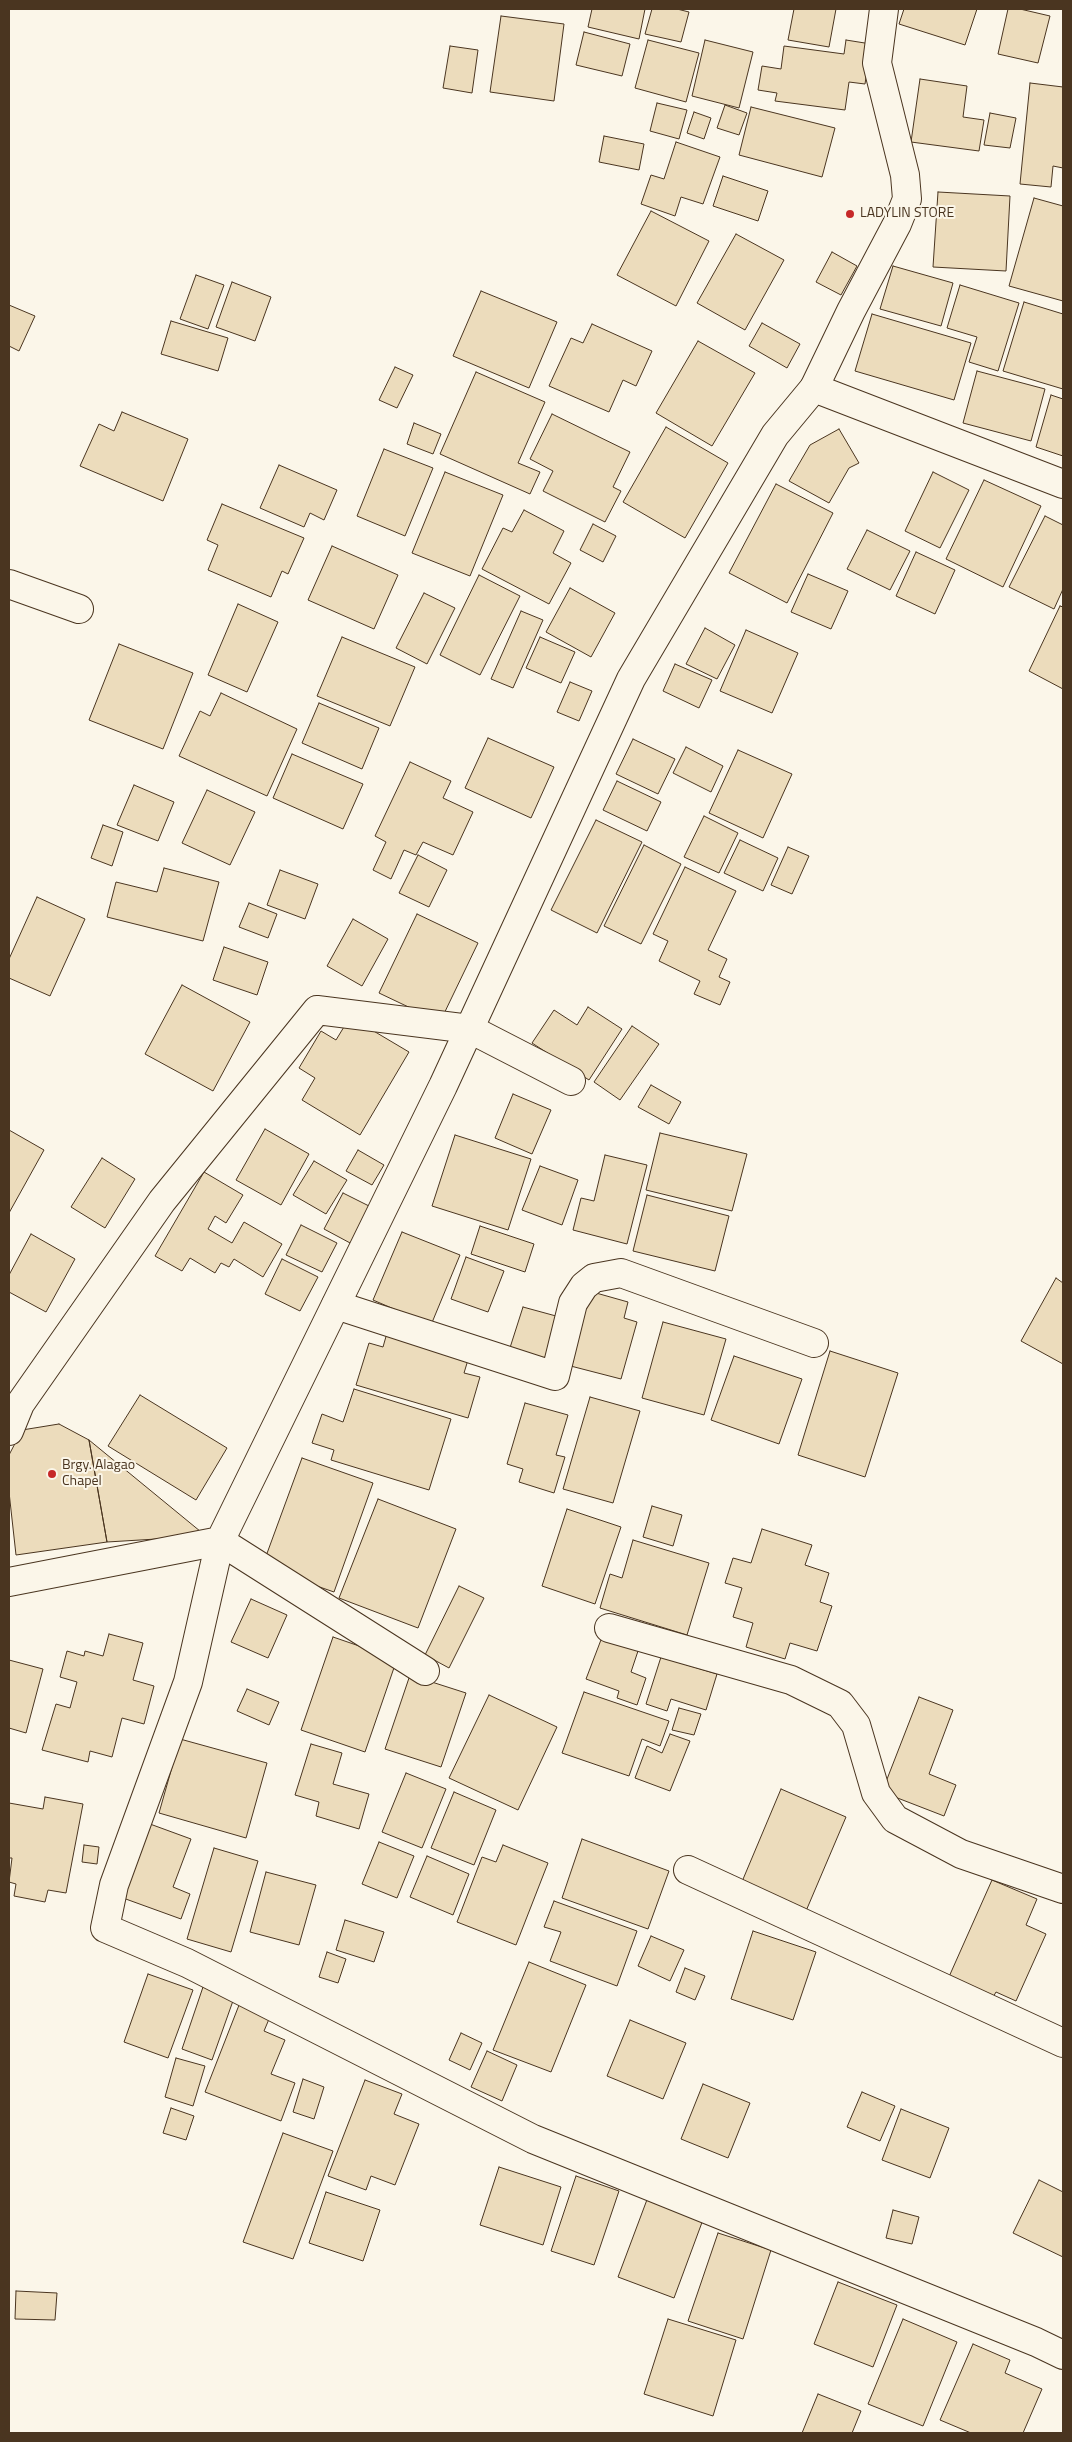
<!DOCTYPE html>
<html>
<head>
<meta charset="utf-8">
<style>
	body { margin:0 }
	#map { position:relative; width:1072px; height:2442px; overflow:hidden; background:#fbf6e9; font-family:"Titillium Web",sans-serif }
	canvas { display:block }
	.frame { position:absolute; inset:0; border:10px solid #4a3520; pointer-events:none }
</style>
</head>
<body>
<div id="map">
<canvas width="1072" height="2442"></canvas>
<div class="frame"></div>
</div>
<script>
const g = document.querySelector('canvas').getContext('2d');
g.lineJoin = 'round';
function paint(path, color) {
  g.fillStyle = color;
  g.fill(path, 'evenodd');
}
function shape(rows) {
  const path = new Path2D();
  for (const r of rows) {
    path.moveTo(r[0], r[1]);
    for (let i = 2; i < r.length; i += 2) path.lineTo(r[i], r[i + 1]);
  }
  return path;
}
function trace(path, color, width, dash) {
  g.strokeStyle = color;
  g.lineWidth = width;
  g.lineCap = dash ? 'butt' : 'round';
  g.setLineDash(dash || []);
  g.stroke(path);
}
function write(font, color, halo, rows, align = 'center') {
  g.font = font + ' "Titillium Web",sans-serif';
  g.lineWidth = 4;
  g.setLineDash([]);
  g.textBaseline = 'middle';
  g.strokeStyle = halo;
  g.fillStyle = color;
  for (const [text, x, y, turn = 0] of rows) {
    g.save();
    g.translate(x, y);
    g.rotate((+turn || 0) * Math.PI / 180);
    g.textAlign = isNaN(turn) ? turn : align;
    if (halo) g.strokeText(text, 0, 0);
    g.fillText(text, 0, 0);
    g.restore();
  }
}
const building = shape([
	[592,9,645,9,639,39,588,27,592,9],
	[652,9,677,9,689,12,681,42,645,34,652,9],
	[794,9,836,9,829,47,788,40,794,9],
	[904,9,977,9,965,45,899,24,904,9],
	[1008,9,1020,9,1050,16,1038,63,998,54,1008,9],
	[501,16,564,24,554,101,490,92,501,16],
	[584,32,630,44,622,76,576,65,584,32],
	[648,40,699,53,686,102,635,88,648,40],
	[705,40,753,52,739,108,692,96,705,40],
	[846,40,871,44,865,84,849,82,845,110,775,101,777,93,758,90,762,66,781,69,784,46,844,54,846,40],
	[450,46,478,50,472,93,443,88,450,46],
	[920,79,967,86,963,117,984,120,979,151,911,142,920,79],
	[1030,83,1063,87,1063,168,1053,166,1051,187,1020,184,1030,83],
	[657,103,687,110,679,139,650,131,657,103],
	[725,105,747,113,739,135,717,128,725,105],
	[751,107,835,128,822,177,739,155,751,107],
	[694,112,711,118,704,139,687,133,694,112],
	[990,113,1016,118,1010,148,984,145,990,113],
	[604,136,644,144,639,170,599,162,604,136],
	[676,142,720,157,703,204,681,197,675,216,641,204,651,175,664,179,676,142],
	[723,176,768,191,758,221,713,206,723,176],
	[938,192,1010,196,1006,271,933,267,938,192],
	[1034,198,1063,206,1063,301,1009,286,1034,198],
	[651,211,709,241,676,306,617,275,651,211],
	[736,234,784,260,745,330,697,303,736,234],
	[832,252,857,266,841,295,816,282,832,252],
	[893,266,953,283,941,326,880,309,893,266],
	[196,275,224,285,208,329,180,319,196,275],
	[232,282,271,297,255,341,216,327,232,282],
	[960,285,1019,303,998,371,969,362,977,337,947,328,960,285],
	[481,291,557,322,529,388,453,356,481,291],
	[1024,302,1063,314,1063,389,1003,371,1024,302],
	[9,305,35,316,19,351,9,346,9,305],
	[872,314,971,343,954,400,855,371,872,314],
	[171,321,228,338,218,371,161,354,171,321],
	[762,323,800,344,787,368,749,346,762,323],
	[592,324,652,351,636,386,623,380,609,412,549,386,571,338,583,343,592,324],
	[698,341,755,373,712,446,656,413,698,341],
	[395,367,413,375,397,408,379,400,395,367],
	[977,371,1045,389,1031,441,963,423,977,371],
	[476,372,545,402,518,463,540,472,530,494,440,454,476,372],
	[1051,395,1063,399,1063,456,1036,447,1051,395],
	[122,412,188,439,163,501,80,466,99,424,114,431,122,412],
	[552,414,630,452,613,487,621,491,605,522,543,491,553,471,530,459,552,414],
	[414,423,441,434,433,454,407,444,414,423],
	[666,427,728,463,685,538,623,502,666,427],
	[839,429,859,463,849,468,829,503,789,481,810,445,839,429],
	[384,449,433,468,405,536,357,516,384,449],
	[279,465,337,490,324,520,310,513,304,527,260,508,279,465],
	[445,472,503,495,470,576,412,553,445,472],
	[933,472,969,490,940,548,905,531,933,472],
	[984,480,1041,506,1003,587,946,559,984,480],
	[776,484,833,513,787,603,729,573,776,484],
	[222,504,304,538,288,574,282,571,271,597,208,570,218,545,207,540,222,504],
	[524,510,564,531,553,553,571,563,549,604,482,569,503,528,512,532,524,510],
	[1045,516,1063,525,1063,589,1054,609,1009,587,1045,516],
	[593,524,616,536,603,562,580,550,593,524],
	[867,530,910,551,890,590,847,569,867,530],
	[332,546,398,575,374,629,308,600,332,546],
	[916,552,955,570,935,614,896,596,916,552],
	[808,574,848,591,831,629,791,612,808,574],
	[479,575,520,596,480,675,440,655,479,575],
	[570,588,615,613,591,657,546,632,570,588],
	[424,593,455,608,427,664,396,648,424,593],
	[238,604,278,622,247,692,208,675,238,604],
	[1060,606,1063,607,1063,689,1029,671,1060,606],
	[521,611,543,620,513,688,491,679,521,611],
	[705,628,735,645,717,679,686,664,705,628],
	[746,630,798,653,772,713,720,691,746,630],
	[342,637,415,667,390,726,317,696,342,637],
	[540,637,575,652,561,683,526,668,540,637],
	[119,644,193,673,163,749,89,720,119,644],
	[675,664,712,680,699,708,663,691,675,664],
	[570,682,592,691,579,721,557,712,570,682],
	[221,693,297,729,267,796,179,756,200,711,210,716,221,693],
	[319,703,379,728,362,769,302,743,319,703],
	[488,738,554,767,531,818,465,788,488,738],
	[633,739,675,759,658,794,616,774,633,739],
	[686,747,723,766,711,792,673,773,686,747],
	[738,750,792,774,763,838,709,813,738,750],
	[292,754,363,784,343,829,273,798,292,754],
	[410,762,451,781,443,798,473,812,453,855,423,842,416,855,404,850,391,879,373,870,386,842,375,836,410,762],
	[617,781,661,802,647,831,603,810,617,781],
	[134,785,174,802,158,841,117,825,134,785],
	[207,790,255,812,230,865,182,843,207,790],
	[704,816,738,833,719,873,684,857,704,816],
	[596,820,642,842,597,933,551,910,596,820],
	[103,825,123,832,112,866,91,858,103,825],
	[740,840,778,858,763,891,724,873,740,840],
	[644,845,681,864,641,944,604,926,644,845],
	[788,847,809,856,792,894,771,885,788,847],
	[418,855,447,870,429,907,399,893,418,855],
	[685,867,736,891,708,950,727,959,719,977,730,982,720,1005,694,994,700,981,659,961,668,941,653,934,685,867],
	[164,868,219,882,203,941,107,917,116,882,157,892,164,868],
	[280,870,318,884,305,919,267,905,280,870],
	[37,897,85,919,50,996,9,978,9,959,37,897],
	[249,903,277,914,268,938,239,927,249,903],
	[417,914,478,943,440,1022,379,993,417,914],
	[353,919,388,939,362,986,327,966,353,919],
	[224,947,268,962,257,995,213,980,224,947],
	[182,985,250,1022,213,1091,145,1054,182,985],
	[588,1007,622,1029,589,1080,532,1043,554,1010,577,1025,588,1007],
	[350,1017,409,1052,360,1135,302,1100,315,1078,299,1068,321,1031,336,1040,350,1017],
	[632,1026,659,1044,620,1100,594,1082,632,1026],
	[651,1085,681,1102,669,1124,638,1107,651,1085],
	[513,1094,551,1110,532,1154,495,1138,513,1094],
	[265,1129,309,1154,281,1205,236,1180,265,1129],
	[9,1130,44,1150,9,1213,9,1130],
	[660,1133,747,1154,732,1211,646,1190,660,1133],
	[455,1135,531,1159,508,1230,432,1206,455,1135],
	[358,1150,384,1165,372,1185,346,1171,358,1150],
	[605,1155,647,1165,627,1244,573,1230,581,1198,594,1201,605,1155],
	[102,1158,135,1179,105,1228,71,1207,102,1158],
	[314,1161,347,1180,326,1214,293,1195,314,1161],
	[540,1166,578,1180,562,1225,522,1210,540,1166],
	[204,1172,243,1195,226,1223,215,1216,208,1229,232,1243,244,1222,282,1244,263,1277,234,1259,229,1267,221,1263,215,1273,190,1258,182,1271,155,1256,204,1172],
	[343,1193,371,1207,352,1244,324,1229,343,1193],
	[647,1195,729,1216,715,1271,633,1251,647,1195],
	[301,1225,337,1243,322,1272,286,1255,301,1225],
	[480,1226,534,1244,525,1272,471,1254,480,1226],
	[402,1232,460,1255,431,1325,373,1300,402,1232],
	[31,1234,75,1259,46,1312,9,1292,9,1275,31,1234],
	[466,1257,504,1271,488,1312,451,1299,466,1257],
	[282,1259,318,1277,300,1311,265,1294,282,1259],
	[1056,1278,1063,1283,1063,1364,1021,1341,1056,1278],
	[589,1291,628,1302,624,1318,637,1322,621,1379,559,1363,589,1291],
	[523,1307,567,1319,552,1367,508,1354,523,1307],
	[663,1322,726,1339,704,1415,642,1398,663,1322],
	[389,1326,471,1350,464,1373,480,1377,468,1418,356,1385,369,1343,383,1347,389,1326],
	[830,1351,898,1373,865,1477,798,1455,830,1351],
	[734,1356,802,1379,779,1444,711,1420,734,1356],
	[354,1389,451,1419,429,1490,331,1460,334,1450,312,1443,322,1414,343,1422,354,1389],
	[140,1395,227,1448,196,1500,108,1446,140,1395],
	[590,1397,640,1411,613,1503,563,1489,590,1397],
	[525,1403,568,1415,556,1455,565,1457,554,1493,519,1482,523,1469,507,1464,525,1403],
	[59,1424,89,1440,107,1542,16,1555,9,1492,9,1455,22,1430,59,1424],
	[89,1440,206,1536,107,1542,89,1440],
	[302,1458,373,1483,334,1592,262,1567,302,1458],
	[378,1499,456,1529,418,1628,339,1598,378,1499],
	[652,1506,682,1515,673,1546,643,1537,652,1506],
	[567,1509,621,1527,595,1604,542,1586,567,1509],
	[762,1529,812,1545,805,1565,829,1573,820,1602,832,1606,817,1651,790,1643,785,1659,746,1647,753,1623,733,1617,742,1588,725,1583,733,1558,751,1563,762,1529],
	[633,1540,709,1563,687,1635,600,1608,610,1574,622,1578,633,1540],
	[459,1586,484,1598,449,1668,425,1655,459,1586],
	[251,1599,287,1615,268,1658,231,1642,251,1599],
	[604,1632,640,1645,631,1672,646,1678,637,1705,617,1698,619,1691,586,1679,604,1632],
	[109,1634,143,1643,133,1680,154,1686,144,1724,122,1718,112,1757,90,1751,88,1762,42,1750,56,1704,70,1708,77,1682,60,1677,67,1651,84,1656,85,1651,103,1656,109,1634],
	[333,1637,397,1659,365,1752,301,1730,333,1637],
	[661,1657,717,1674,706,1710,671,1699,667,1711,646,1704,661,1657],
	[9,1660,43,1669,26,1733,9,1728,9,1660],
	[410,1675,466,1693,441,1767,385,1749,410,1675],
	[247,1689,279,1702,269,1725,237,1711,247,1689],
	[584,1692,669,1721,660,1746,642,1739,629,1776,562,1753,584,1692],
	[489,1695,557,1727,518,1810,449,1778,489,1695],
	[919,1697,953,1710,929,1774,956,1785,944,1816,882,1792,919,1697],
	[679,1708,701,1714,694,1735,672,1730,679,1708],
	[670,1734,690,1741,670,1791,635,1778,647,1746,662,1753,670,1734],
	[180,1739,267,1763,246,1838,159,1813,180,1739],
	[311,1744,342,1753,333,1784,369,1794,359,1829,316,1816,319,1802,295,1795,311,1744],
	[406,1773,446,1789,422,1848,382,1832,406,1773],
	[781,1789,846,1817,806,1911,741,1884,781,1789],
	[454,1792,496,1810,474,1865,431,1848,454,1792],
	[45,1797,83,1804,66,1893,48,1890,45,1902,14,1896,16,1884,9,1882,12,1858,9,1858,9,1803,43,1809,45,1797],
	[150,1824,191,1839,173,1887,190,1894,181,1919,123,1898,150,1824],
	[582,1839,669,1871,648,1929,562,1898,582,1839],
	[379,1842,414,1856,397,1898,362,1884,379,1842],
	[84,1845,99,1847,97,1864,82,1862,84,1845],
	[503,1845,548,1863,516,1945,457,1922,482,1857,496,1862,503,1845],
	[214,1848,258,1861,231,1952,187,1939,214,1848],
	[427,1856,469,1874,453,1915,410,1897,427,1856],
	[266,1872,316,1885,299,1945,250,1932,266,1872],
	[992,1880,1037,1899,1026,1925,1046,1934,1016,2001,996,1992,992,1999,948,1979,992,1880],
	[554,1901,637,1931,617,1986,550,1961,561,1932,544,1927,554,1901],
	[345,1920,384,1932,374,1962,336,1950,345,1920],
	[753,1931,816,1952,793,2020,731,1999,753,1931],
	[651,1936,684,1950,670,1981,638,1966,651,1936],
	[327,1952,346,1959,338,1983,319,1977,327,1952],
	[529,1962,586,1985,551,2072,493,2050,529,1962],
	[685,1968,705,1976,695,2000,676,1992,685,1968],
	[148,1974,193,1990,168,2058,124,2042,148,1974],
	[203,1987,234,1998,212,2060,182,2049,203,1987],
	[241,2000,272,2012,264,2031,285,2040,271,2074,295,2083,281,2121,205,2092,241,2000],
	[630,2020,686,2043,663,2099,607,2076,630,2020],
	[461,2033,482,2043,470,2070,449,2060,461,2033],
	[487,2051,517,2065,502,2101,471,2087,487,2051],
	[176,2058,205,2066,193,2106,165,2097,176,2058],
	[303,2079,324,2087,314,2119,293,2112,303,2079],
	[365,2080,402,2094,394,2114,419,2124,395,2185,371,2176,366,2190,328,2176,365,2080],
	[703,2084,750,2103,728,2158,681,2139,703,2084],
	[862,2092,895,2106,880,2141,847,2127,862,2092],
	[171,2108,194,2116,186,2140,163,2133,171,2108],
	[901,2109,949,2128,930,2178,882,2160,901,2109],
	[283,2133,333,2151,293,2259,243,2242,283,2133],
	[499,2167,561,2187,543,2245,480,2225,499,2167],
	[576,2176,619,2191,594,2265,551,2251,576,2176],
	[1039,2180,1063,2192,1063,2257,1013,2233,1039,2180],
	[326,2192,380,2210,363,2261,309,2243,326,2192],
	[648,2197,704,2217,674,2298,618,2277,648,2197],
	[893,2210,919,2217,912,2244,886,2238,893,2210],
	[718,2233,771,2250,743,2339,688,2321,718,2233],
	[838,2282,897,2305,873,2367,814,2344,838,2282],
	[16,2291,57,2293,55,2320,15,2319,16,2291],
	[668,2319,736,2340,713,2416,644,2394,668,2319],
	[903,2319,957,2342,923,2426,868,2404,903,2319],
	[973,2344,1010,2360,1005,2373,1042,2389,1023,2433,971,2433,940,2420,973,2344],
	[818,2394,861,2411,852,2433,802,2433,818,2394]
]);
paint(building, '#ecdcbc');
trace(building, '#4a3520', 1);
const minor = shape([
	[814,388,851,311,897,224,907,199,905,175,877,63,884,9],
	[9,584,79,609],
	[336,1305,555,1376,573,1303,584,1286,594,1278,621,1273,814,1343],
	[9,1431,20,1404,162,1201,317,1010,470,1029,571,1081],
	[609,1628,791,1680,840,1704,856,1725,876,1793,895,1819,961,1854,1063,1889],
	[425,1671,220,1541,188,1682,114,1885,105,1928,187,1963,533,2139,1036,2342,1063,2355],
	[688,1870,1063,2043]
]);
const tertiary = shape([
	[9,1582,220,1541,443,1086,631,679,775,435,814,388,1063,484]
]);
trace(minor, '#4a3520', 30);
trace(tertiary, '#4a3520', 30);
trace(minor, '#fbf6e9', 28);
trace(tertiary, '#fbf6e9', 28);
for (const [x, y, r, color] of [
	[850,214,5,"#c62828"],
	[52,1474,5,"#c62828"]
]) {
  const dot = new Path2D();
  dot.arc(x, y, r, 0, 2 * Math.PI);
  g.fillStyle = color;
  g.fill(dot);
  trace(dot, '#fbf6e9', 2);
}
write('14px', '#4a3520', '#fbf6e9', [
	["LADYLIN STORE",860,214],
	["Brgy. Alagao",62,1466],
	["Chapel",62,1482]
], 'left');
</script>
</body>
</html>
